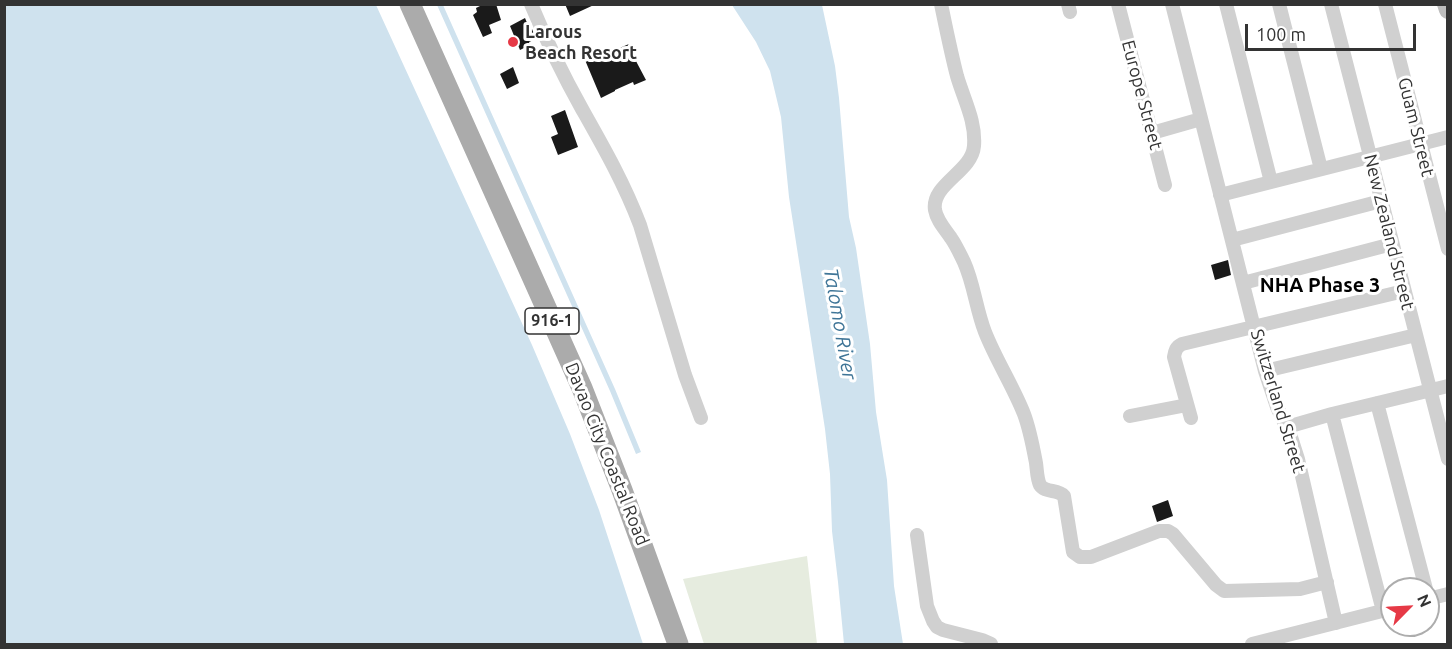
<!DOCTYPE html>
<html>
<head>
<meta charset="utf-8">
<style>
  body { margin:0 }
  #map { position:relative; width:1452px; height:649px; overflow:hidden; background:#fff; font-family:Ubuntu,sans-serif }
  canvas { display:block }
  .frame { position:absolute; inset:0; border:6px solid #333; pointer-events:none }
  .north { position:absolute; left:1380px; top:577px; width:60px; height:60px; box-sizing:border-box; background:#fff; border:2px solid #adadad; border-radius:50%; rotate:66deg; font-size:16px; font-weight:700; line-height:24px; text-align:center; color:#333 }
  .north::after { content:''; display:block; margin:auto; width:21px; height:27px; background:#e63946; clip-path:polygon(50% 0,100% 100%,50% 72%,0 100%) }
  .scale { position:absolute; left:1245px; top:24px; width:171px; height:27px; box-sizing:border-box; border:3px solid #333; border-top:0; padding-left:8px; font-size:18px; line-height:21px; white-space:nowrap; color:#333; -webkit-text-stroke:4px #fff; paint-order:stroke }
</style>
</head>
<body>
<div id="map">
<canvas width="1452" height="649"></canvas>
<div class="frame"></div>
<div class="north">N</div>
<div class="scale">100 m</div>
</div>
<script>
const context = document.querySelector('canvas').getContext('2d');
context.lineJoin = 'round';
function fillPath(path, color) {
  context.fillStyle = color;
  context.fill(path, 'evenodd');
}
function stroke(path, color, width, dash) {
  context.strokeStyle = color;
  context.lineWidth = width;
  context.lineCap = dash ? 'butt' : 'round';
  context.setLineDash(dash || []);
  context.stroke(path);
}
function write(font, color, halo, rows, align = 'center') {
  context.font = font + ' Ubuntu,sans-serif';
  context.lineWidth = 6;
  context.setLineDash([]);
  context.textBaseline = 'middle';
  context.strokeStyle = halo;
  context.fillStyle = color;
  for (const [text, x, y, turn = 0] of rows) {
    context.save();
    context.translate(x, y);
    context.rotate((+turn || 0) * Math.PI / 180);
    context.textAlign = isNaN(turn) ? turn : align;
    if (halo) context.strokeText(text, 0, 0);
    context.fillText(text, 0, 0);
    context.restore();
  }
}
const green = new Path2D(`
  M807,556L817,644H704L683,579Z`);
const water = new Path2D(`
  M4,5H376L532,345L570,434L599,510L643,644H5Z
  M437,5H443L615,389L641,452L636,454L610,391Z
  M732,5H822L835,66L839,98L849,217L856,248L870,344L876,412L887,480L894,586L903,644H844L838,582L832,531L830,474L825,429L789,197L781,117L770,71L756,42Z`);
const building = new Path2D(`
  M484,4H496L501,20L489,25L492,33L483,37L473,15L477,12L476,8Z
  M565,4H596L570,16Z
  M525,18L530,30L532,29L536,39L529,42L530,45L520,50L510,26Z
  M629,44L637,63L646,80L634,85L633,82L615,90V91L601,98L585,60L602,53L603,55Z
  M513,67L519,83L507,89L500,74Z
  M565,110L578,147L558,155L551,137L558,134L551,116Z
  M1228,260L1231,275L1215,280L1211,265Z
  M1168,500L1173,516L1157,522L1152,506Z`);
const street = new Path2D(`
  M531,4C546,40 563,75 582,109C604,148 624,183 640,225L685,375L701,418
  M941,4C946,28 951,53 957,76C964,100 976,121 974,146C972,172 931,184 935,210C937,221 945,229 951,238C956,245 960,254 964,262C974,284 976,309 985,332C996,360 1013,386 1024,414C1030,430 1033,447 1036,463C1037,470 1037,479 1040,485C1045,493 1058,489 1064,496L1073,552L1080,557H1091L1159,531H1168L1173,534L1216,585L1224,591L1300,589L1327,582
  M1068,4L1070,12
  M1118,4L1165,185
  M1172,4L1265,371L1277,407L1291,437L1298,459L1336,623
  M1226,4L1271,182
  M1279,4L1321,169
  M1331,4L1448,459
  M1385,4L1448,249
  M1152,133L1201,119
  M1220,195L1448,137
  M1232,240L1381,201
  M1243,283L1392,244
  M1265,371L1416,335
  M1377,403L1426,589
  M1332,414L1383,611
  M1130,416L1187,405
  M1191,418L1174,357C1175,351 1176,347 1182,344L1404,291
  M1287,427L1332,414L1448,386
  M917,535L927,606L933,621L937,627L943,630L982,640L991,644
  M1428,599L1448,594
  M1252,644L1390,609`);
const secondary = new Path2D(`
  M1446,4L1448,10`);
const primary = new Path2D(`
  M410,4L582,388L622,490L678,644`);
const markers = [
  [513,42,6,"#e63946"]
];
const shields = [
  [552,321,54]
];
const shieldNames = [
  ["916-1",552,321]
];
const poiNames = [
  ["Larous",525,32],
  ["Beach Resort",525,53]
];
const streetNames = [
  ["Europe Street",1142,95,75],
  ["Guam Street",1416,127,76],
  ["New Zealand Street",1389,232,76],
  ["Switzerland Street",1278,401,73],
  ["Davao City Coastal Road",607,454,68]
];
const neighbourhoodNames = [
  ["NHA Phase 3",1320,285]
];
const waterNames = [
  ["Talomo River",840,324,80]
];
fillPath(green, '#e6ecdf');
fillPath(water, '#cfe2ee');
fillPath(building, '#1a1a1a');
stroke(street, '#d0d0d0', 14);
stroke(secondary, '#bdbdbd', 18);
stroke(primary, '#ababab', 21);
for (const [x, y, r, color] of markers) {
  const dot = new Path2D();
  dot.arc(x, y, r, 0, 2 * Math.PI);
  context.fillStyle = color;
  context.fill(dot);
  stroke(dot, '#fff', 2);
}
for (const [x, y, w] of shields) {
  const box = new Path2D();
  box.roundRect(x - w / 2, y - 13, w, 26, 4.5);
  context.fillStyle = '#fff';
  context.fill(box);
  stroke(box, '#333', 1.5);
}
write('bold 16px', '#333', null, shieldNames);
write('bold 18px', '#333', '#fff', poiNames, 'left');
write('18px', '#333', '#fff', streetNames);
write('bold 20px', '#000', '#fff', neighbourhoodNames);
write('italic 20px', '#3f7597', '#fff', waterNames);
</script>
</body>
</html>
